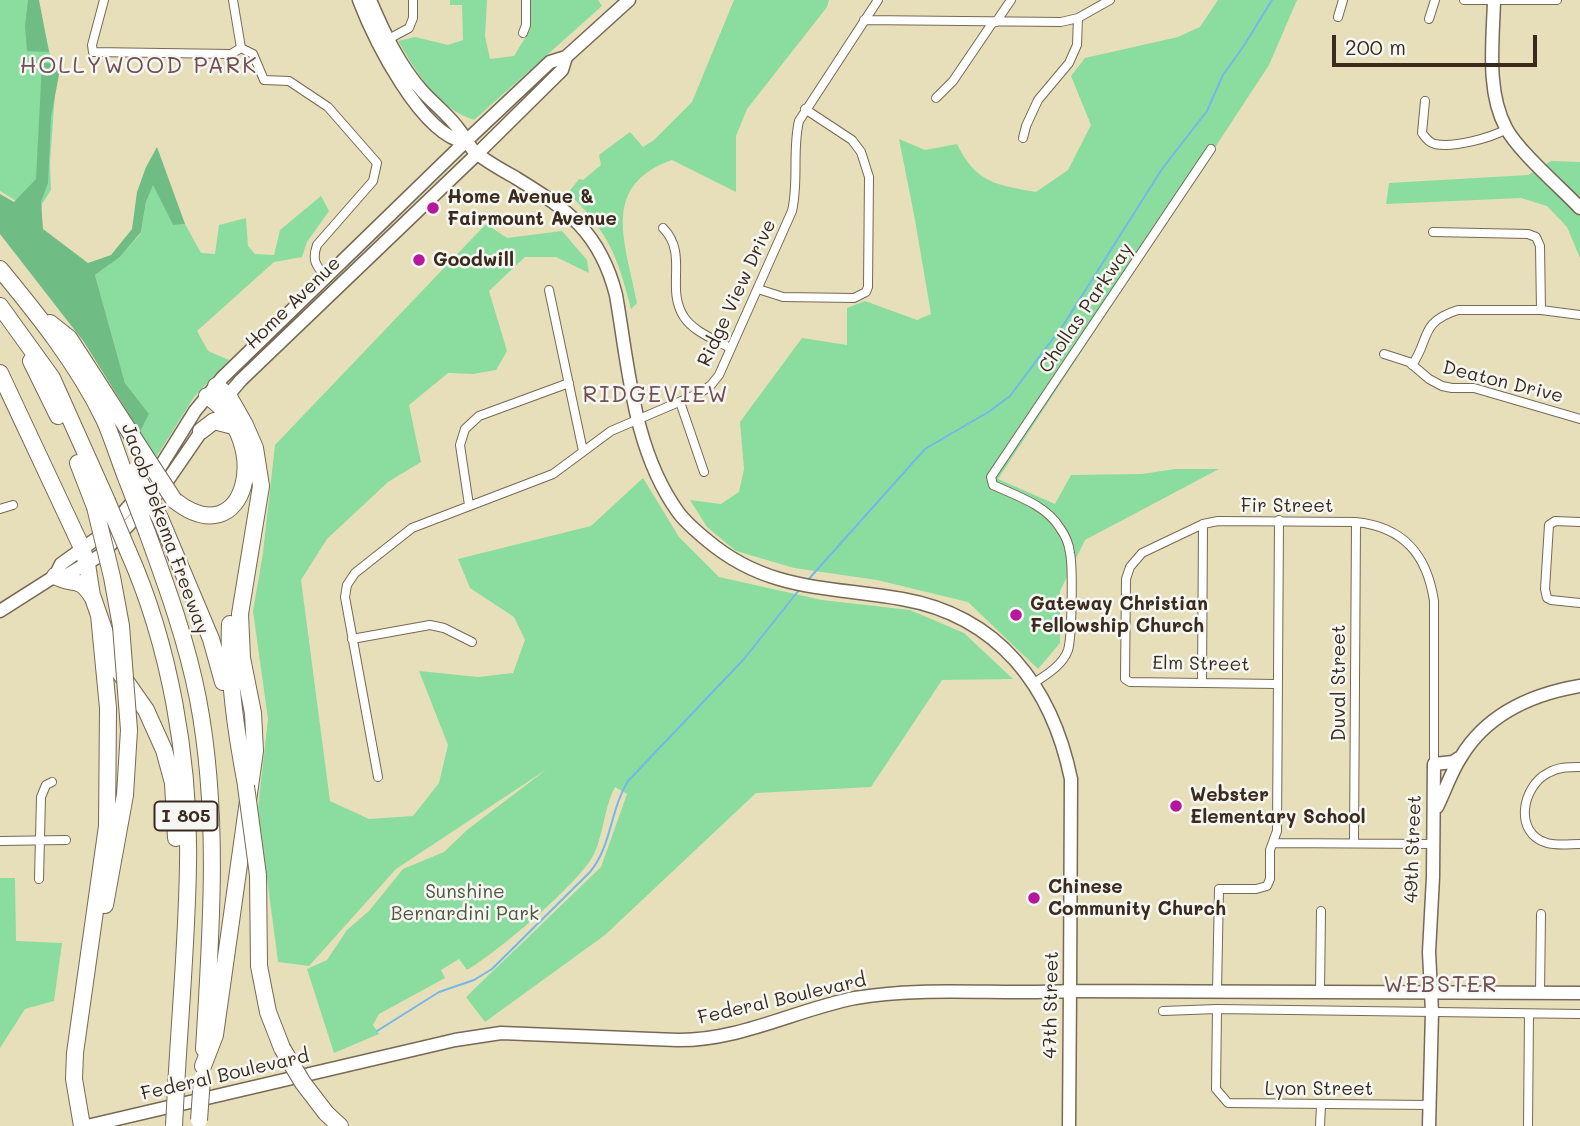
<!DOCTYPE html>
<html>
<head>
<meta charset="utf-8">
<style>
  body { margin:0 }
  #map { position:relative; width:1580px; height:1126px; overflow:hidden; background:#e7dfba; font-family:Mali,sans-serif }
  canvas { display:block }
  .scale { position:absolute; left:1332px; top:35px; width:205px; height:32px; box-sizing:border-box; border:4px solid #3b2a1e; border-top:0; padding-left:9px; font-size:21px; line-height:24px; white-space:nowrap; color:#3b2a1e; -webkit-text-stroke:5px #f6f6f2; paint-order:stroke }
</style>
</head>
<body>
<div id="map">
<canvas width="1580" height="1126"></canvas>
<div class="scale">200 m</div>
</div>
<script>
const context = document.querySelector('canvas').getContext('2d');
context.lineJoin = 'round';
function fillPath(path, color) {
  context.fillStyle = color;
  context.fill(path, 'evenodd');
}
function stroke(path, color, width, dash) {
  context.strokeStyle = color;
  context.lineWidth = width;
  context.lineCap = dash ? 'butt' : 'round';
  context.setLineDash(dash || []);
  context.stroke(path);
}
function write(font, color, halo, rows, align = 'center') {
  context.font = font + ' Mali,sans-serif';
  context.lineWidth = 5;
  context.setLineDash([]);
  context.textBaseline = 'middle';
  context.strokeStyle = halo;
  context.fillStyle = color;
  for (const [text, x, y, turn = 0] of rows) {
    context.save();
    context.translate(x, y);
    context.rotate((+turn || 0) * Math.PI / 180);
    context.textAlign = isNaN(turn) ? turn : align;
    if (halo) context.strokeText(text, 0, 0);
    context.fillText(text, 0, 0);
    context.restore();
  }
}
const green = new Path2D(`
  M0,0H39L38,4L56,80L50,163L51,190L42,204L41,216L0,191Z
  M450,0H487L485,36L490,59L514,56L530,30L531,0H598L602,6L474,120C436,107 418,74 398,41L415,37L448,45L463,40L462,5H450Z
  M734,0H829L827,7L747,109L736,136V192L672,160C599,186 626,243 637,303L631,309C618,257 608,231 568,193L579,179L583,180L601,165L599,155L630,132L643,147L654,140L692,102Z
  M1218,0H1297L1269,65L998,479L1055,504L1071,475L1142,474L1175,469H1219L1085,540L1060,591V643L1038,669L968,602L877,580L794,568L736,551L707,527L690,500L721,504L739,492L744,469L740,422L802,338L847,345V308L865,301L917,320L931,314L915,220L899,139L925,150L957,144C976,183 996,185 1036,192L1068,170L1091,125L1071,76L1085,58L1178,37L1200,27Z
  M1551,161L1580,162V258L1567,227L1547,206L1521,198L1386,204L1389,183L1528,175Z
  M153,184L173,225L185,224L201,253L215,254L219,225L246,218L248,246L255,254L274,255L280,230L321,196L329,211L307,242L302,257L274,262L197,331L208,351L229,360L194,397L155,459L140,432L149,414L125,383L95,275L120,257L141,233L146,202Z
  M486,224L507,238L562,231L587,260L589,273L556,257H525L489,291L507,351L496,370L473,374L448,373L409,405L421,462L388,482L327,539L301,580L330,801L369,819L413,816L439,783L448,745L419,671L478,677L513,673L525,640L514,617L470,588L458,559L591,526L643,478L679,537L719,577L822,600L910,610L964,633L1013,679L942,680L871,787L756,793L605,935L485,1022L466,997L601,867L627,794L615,787C604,807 604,833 594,854C580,883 496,953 467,970L459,959L441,970L445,978L379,1014L373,1025L379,1034L334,1053L307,969L327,960L347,930L369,911L403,869L444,852L467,830L547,769L396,869L309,966L278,962L258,808L268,719L253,611L263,553L275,445Z
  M0,878H15L16,941L62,943L54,1001L25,1009L0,1048Z`);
const forest = new Path2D(`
  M28,0H39L49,52L27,51L25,26Z
  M42,63L61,64L51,117L48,183L41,202L43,229L88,263L111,255L132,229L137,192L146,167L157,147L185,224L173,225L153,185L146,202L141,232L120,257L95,275L125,383L149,414L140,432L84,342L0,234V194L14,202L36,179Z`);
const stream = new Path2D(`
  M807,581L925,449L990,411L1010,396L1064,324L1162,169L1207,111L1223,75L1245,44L1272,0
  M377,1031L439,992L474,980L492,969L590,872C612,845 610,810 628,781L744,659L799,590`);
const street = new Path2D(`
  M104,0L92,45L93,52L231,54L241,48L233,0
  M1464,0H1557
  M1338,17L1343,0
  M1429,19L1435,0
  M864,20L1061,22L1078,18L1110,0
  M996,22L1011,0
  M523,33L526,25V0
  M385,41L409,28L413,18V0
  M241,48L253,54L264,80L289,81L328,107L377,163L373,181L317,245C312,259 315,266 326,276
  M936,98L953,81L993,22
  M1425,101L1422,133C1426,138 1429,143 1435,144C1454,148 1490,138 1507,129
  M1023,138L1026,126L1038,100L1069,63L1077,45L1078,18
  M663,228C689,254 665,288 684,317C694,332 714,339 730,348
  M1433,232L1528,234L1536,237L1540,246L1541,310
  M758,289L783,297L854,298L866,292L868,287L869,177L861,152L852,140L805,109
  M549,290L583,451
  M1384,354L1409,362L1429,379L1442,386L1452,388H1474L1580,419
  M1412,365C1430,340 1419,322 1458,310H1541L1580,315
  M680,402L704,472
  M469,505L460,445L465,429L479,416L569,383
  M0,509L13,505
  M1580,522L1555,521L1549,525L1545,589L1547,598L1551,600L1580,603
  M352,639L430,625L444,628L472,642
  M1034,683C1046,675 1063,665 1068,650C1072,637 1073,567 1070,553C1069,544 1065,535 1060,528C1046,505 1017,496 993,485L991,477L1211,149
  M1202,683L1203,524
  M1277,684L1130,682L1125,679L1126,579L1130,567L1142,553L1203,524L1218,521L1356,522C1404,527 1427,555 1434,601V764
  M1580,767C1568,767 1558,767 1548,773C1522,786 1513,833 1547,843C1557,846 1570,844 1580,844
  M378,777L345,597L347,585L355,573L412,528L553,474L611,431L700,393L711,385L719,375L792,211C799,181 792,150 799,121L878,0
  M0,841L66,840
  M1274,843L1433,844
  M1354,843L1356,522
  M39,879L41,797L46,785L52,782
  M1217,991L1219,889H1256L1267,886L1270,879V850L1277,831L1279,520
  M1320,991L1321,911
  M1540,993L1541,914
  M1217,1009L1216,1089L1228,1103L1429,1105
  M1163,1011L1217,1009L1580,1014
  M1320,1126L1321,1105
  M1528,1126L1529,1014`);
const secondary = new Path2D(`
  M1494,0C1493,41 1486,91 1506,128C1518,151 1561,188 1580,208
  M465,142L550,62L566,57L629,0
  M477,154L562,70L566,57
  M1437,807C1445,791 1451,772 1461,757C1487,714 1533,694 1580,686
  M87,1126L455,1040L501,1033L677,1040C739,1041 795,1010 855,998C924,986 999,995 1070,991L1069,1126
  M1429,1126L1432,1012L1429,952L1433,877L1434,764L1453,762L1459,758`);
const primary = new Path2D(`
  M359,0C374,39 421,135 465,142
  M370,0C384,33 399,65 423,92C435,105 450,116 460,131C466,138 468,145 475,152C487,162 502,170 516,178C568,210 600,232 616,295C629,369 633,449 678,512C686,523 697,532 708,541C769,592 829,586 902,599C999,616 1052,687 1071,779L1070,991L1580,993
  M224,400L241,380L477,154
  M55,576L61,564L107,531L152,480L195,411L222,378L465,142
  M0,611L55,576L67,575L101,555L161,490L205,426`);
const highway = new Path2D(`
  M0,269C38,315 78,365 104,419C113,439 119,460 127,480
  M0,306L52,378L107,501
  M50,323L69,338L144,454
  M31,361L58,416
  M0,373L82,548L87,564L92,596
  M201,431L214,421L233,426
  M78,463L95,507
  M174,500C246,557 275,441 207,396
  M160,518L211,639L223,682
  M147,532C167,587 187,642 198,699C220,814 211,934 204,1049
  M128,551C170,645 190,761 188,864C187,939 180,1014 176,1088
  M55,576C74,587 78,574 93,598L118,670L146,710L164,750L173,783L176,838
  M230,624C228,679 236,732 246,785
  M258,875L259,966L268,1012L282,1048
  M105,905L125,795L129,730
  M203,1066L215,1035L255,751L253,713L242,658L240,614L261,486L255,448L245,425L228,395L216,386
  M326,1113L340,1126
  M82,1126L74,1079L75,1053L107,826L108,708L99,615`);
const highwayBridge = new Path2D(`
  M144,454L174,500
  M134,471L160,518
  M127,480L147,532
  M107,501L128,551
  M95,507L112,577L121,626L129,730
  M246,786L258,875
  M282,1048L303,1083L326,1113
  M199,1120L202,1078
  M174,1126L176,1088`);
const markers = [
  [433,208,7,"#b5179e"],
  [419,260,7,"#b5179e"],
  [1016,615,7,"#b5179e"],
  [1176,806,7,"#b5179e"],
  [1034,898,7,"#b5179e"]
];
const shields = [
  [186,816,63]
];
const shieldNames = [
  ["I 805",186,816]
];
const poiNames = [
  ["Home Avenue &",447,197],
  ["Fairmount Avenue",447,219],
  ["Goodwill",433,260],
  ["Gateway Christian",1030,604],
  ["Fellowship Church",1030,626],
  ["Webster",1190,795],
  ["Elementary School",1190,817],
  ["Chinese",1048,887],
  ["Community Church",1048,909]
];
const streetNames = [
  ["Ridge View Drive",737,293,-65],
  ["Home Avenue",293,303,-44],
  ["Chollas Parkway",1086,308,-56],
  ["Deaton Drive",1503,382,14],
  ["Fir Street",1287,506],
  ["Jacob Dekema Freeway",165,529,70],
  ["Elm Street",1201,664,1],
  ["Duval Street",1339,683,-90],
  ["49th Street",1413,849,-88],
  ["Federal Boulevard",782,999,-13],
  ["47th Street",1051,1005,-89],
  ["Federal Boulevard",225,1075,-13],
  ["Lyon Street",1319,1089]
];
const parkNames = [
  ["Sunshine",465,892],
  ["Bernardini Park",465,914]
];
const quarterNames = [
  ["HOLLYWOOD PARK",139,66],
  ["RIDGEVIEW",656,395],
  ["WEBSTER",1441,985]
];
fillPath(green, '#8add9e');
fillPath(forest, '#6fbc85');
stroke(stream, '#74b7ea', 2);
stroke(street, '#776955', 10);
stroke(secondary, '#776955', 15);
stroke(primary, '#776955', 15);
stroke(highway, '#776955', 18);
stroke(street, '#fff', 8);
stroke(secondary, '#fff', 12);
stroke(primary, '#fff', 12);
stroke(highway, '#fff', 16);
stroke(highwayBridge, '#776955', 18, []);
stroke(highwayBridge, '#fff', 16);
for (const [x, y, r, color] of markers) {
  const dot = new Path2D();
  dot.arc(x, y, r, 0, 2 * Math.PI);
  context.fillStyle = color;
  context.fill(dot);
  stroke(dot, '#f6f6f2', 2.5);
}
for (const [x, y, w] of shields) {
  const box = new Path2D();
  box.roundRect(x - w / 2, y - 14.5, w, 29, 5);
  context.fillStyle = '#f6f6f2';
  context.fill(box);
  stroke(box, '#3b2a1e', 2);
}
write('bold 18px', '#3b2a1e', null, shieldNames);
write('bold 19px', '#3b2a1e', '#f6f6f2', poiNames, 'left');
write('19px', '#3b2a1e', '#f6f6f2', streetNames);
write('19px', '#4f573e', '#f6f6f2', parkNames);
context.letterSpacing = '2px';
write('23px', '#724f53', '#f6f6f2', quarterNames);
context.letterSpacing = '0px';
</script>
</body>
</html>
